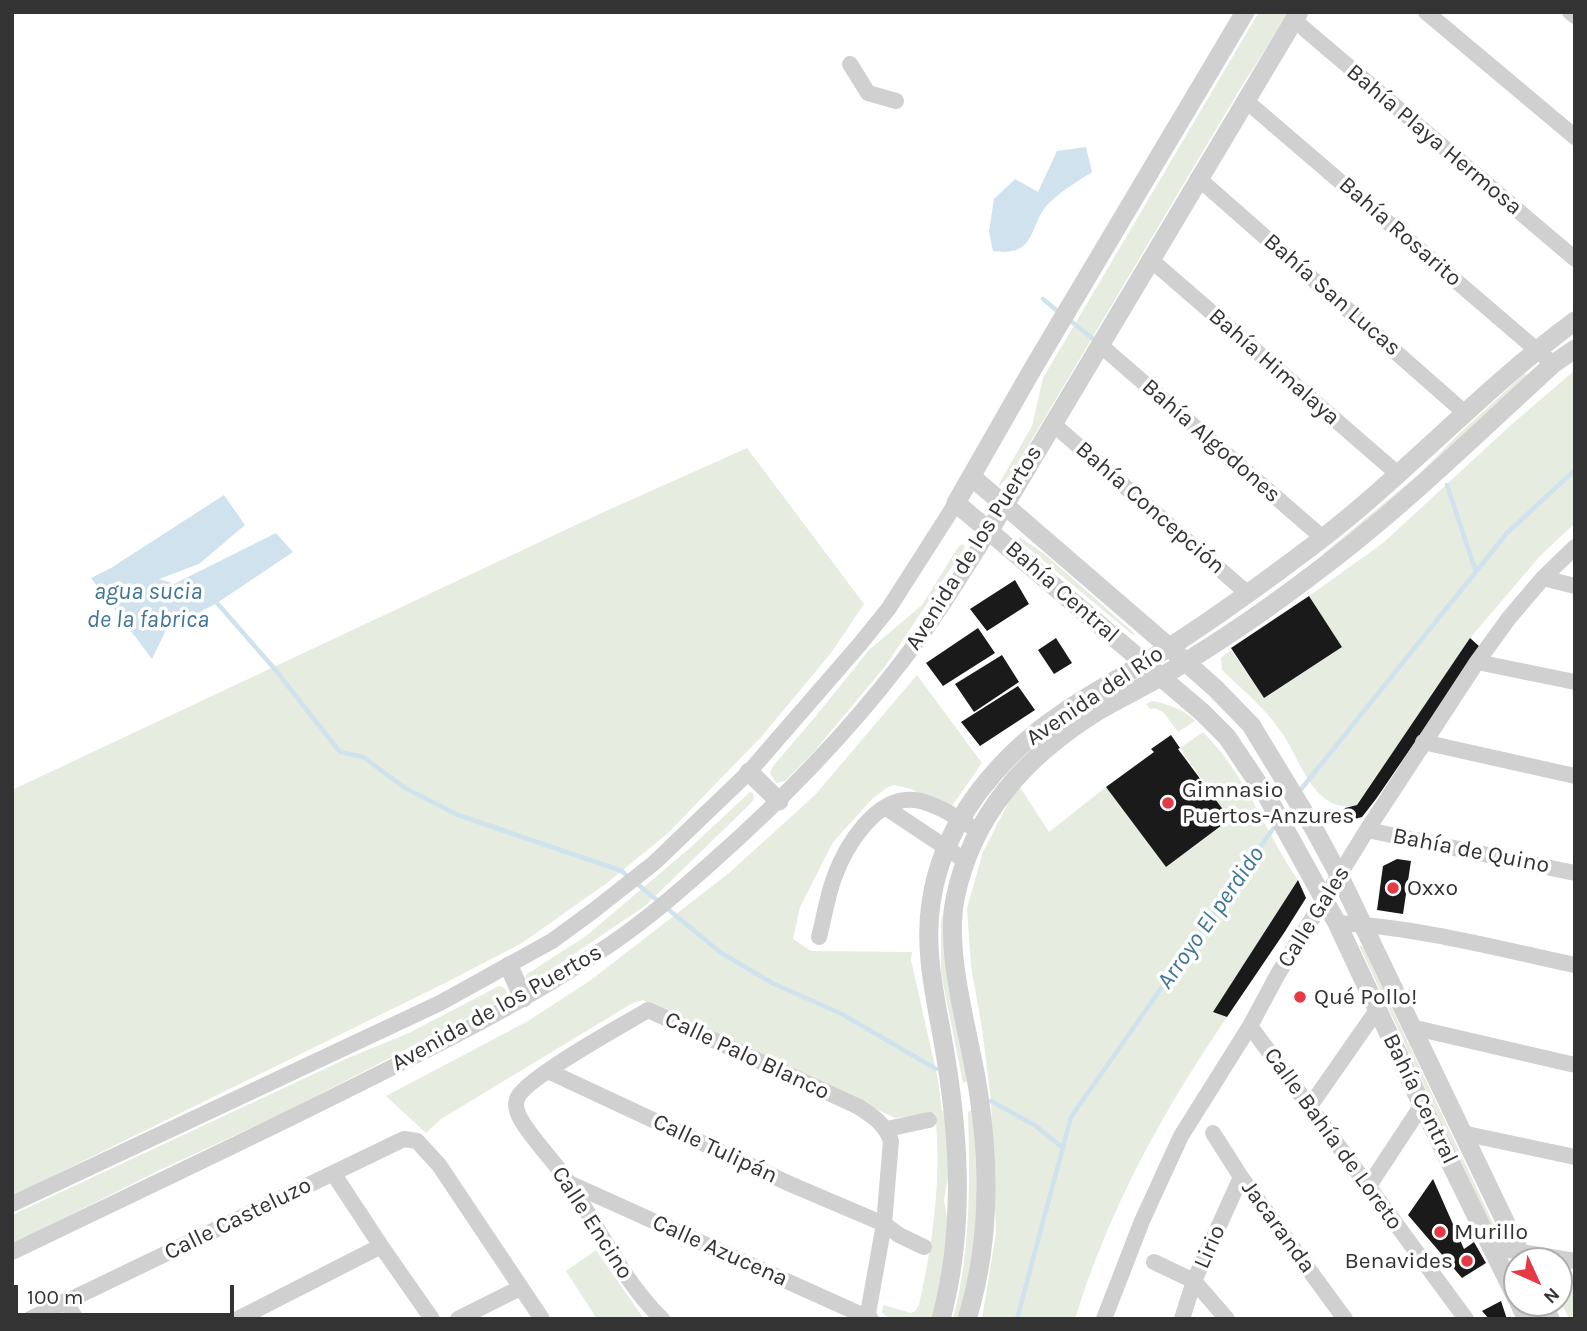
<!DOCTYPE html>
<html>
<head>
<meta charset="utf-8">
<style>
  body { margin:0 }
  #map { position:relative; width:1587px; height:1331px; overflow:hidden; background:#fff; font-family:Karla,sans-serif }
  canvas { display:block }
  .frame { position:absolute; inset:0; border:14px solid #333; pointer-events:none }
  .north { position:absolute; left:1503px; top:1247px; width:70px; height:70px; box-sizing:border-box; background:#fff; border:2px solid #adadad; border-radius:50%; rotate:135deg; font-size:19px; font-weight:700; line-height:28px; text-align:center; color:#333 }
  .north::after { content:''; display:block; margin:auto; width:24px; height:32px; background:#e63946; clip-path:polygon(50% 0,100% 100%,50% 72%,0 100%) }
  .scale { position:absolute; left:14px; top:1285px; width:220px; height:32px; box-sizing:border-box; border:4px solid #333; border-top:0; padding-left:9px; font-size:21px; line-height:24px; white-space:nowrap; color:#333; -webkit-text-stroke:5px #fff; paint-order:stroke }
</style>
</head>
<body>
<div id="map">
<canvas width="1587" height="1331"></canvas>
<div class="frame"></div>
<div class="north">N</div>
<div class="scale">100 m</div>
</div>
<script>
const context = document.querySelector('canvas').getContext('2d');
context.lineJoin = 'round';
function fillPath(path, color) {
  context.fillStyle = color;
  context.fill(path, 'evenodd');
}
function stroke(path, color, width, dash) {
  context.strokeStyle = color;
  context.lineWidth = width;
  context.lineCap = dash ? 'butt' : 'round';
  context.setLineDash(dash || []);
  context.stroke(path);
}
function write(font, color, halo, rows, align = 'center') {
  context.font = font + ' Karla,sans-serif';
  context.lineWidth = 7;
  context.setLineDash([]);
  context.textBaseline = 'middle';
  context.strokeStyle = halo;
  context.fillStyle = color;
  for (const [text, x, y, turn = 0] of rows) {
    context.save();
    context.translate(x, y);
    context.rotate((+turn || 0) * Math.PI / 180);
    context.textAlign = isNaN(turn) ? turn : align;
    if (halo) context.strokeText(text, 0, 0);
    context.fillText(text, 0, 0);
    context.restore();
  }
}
const green = new Path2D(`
  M1259,12H1289L1240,89L1012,473L1000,486L999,484L1032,426L1043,378Z
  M1575,370V523L1540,556L1470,638L1357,805C1314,815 1301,760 1282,733C1266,709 1243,690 1222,670L1221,658L1231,650L1264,698L1342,647L1309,596L1383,543L1511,425Z
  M1524,374H1528L1481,422L1325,556L1323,554L1419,474L1459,434Z
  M747,448L864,604L831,653L762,736L667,834L607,883L522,943L447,982L12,1196V790L595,516Z
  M1020,537L1047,556L1135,634L1133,635L1021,542L1019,539Z
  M963,544L965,547L886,665L813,753L785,781L776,783L770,773L773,766L816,716L869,650L922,605L959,546Z
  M917,675L982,763L952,806H943L911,789L894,785L888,787L872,799L833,842L800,907L793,939L811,951L912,952L911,960L938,1080L942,1111L949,1110L953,1147L944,1200L950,1235L934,1319H891L882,1313L883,1305L911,1313L915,1311L919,1305C933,1242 942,1178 935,1113L895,1118L643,1000L631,1004L441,1119L426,1133L386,1096L528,1021L591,980L729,873L815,795Z
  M1152,701C1165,703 1187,711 1195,721L1178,732L1164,713L1155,708L1150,709L1146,704Z
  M1203,732C1245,773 1265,832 1298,880L1214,1012L1227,1017C1161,1114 1110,1207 1075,1319H982L996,1233L991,1101L982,1028L971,966L967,908L983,852L1018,784L1049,832L1106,787L1166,867L1229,819L1180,748Z
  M750,792L753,793L754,799L749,805L645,906L534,981H527L525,978L527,974L586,936L691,847Z
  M953,869L968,1081L963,1083L941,973V921Z
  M1359,945L1363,947L1495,1227V1233L1491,1230Z
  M499,986L505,988L507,993L501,1000L487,1008L285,1112L158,1171L12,1244V1215L348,1058L409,1033Z
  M971,1110L974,1111L978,1228L960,1319H953C971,1250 970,1182 968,1112Z
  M596,1250L644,1319H597L566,1271Z
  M1564,1272L1575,1274V1319H1569L1559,1298V1275Z`);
const water = new Path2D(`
  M1086,147L1092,172C1078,181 1063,190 1050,202C1028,222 1039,258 993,251L989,231L994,199L1015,179L1038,192L1057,151Z
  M224,495L245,525L199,564L159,579L174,584L276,533L293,552L217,603L166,630L152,659L91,578L111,568Z`);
const stream = new Path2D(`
  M1043,299L1061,314
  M1068,319L1097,342
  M1447,485L1476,572
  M217,603L273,667L340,752L363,757L405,788L458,815L622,871L628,877
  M1298,793L1507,533L1575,470
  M635,882L720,952L772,983L842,1014L936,1069
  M991,1101L1036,1126L1063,1148
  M1017,1319L1071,1117L1277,823`);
const building = new Path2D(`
  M1015,580L1029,604L987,631L970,609Z
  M1309,596L1342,647L1264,698L1231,648Z
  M978,628L995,653L943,686L926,663Z
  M1056,638L1072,663L1054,674L1038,650Z
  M1470,638L1480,647L1376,799L1362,817L1340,823L1345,808L1357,805Z
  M1002,655L1019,682L974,712L955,684Z
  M1018,686L1035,710L980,746L961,722Z
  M1171,735L1180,748L1178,749L1230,819L1166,867L1106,787L1154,752L1151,749Z
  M1397,859L1411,861L1403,914L1377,910L1383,866Z
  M1298,880L1306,898L1284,933L1227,1017L1213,1012Z
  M1433,1179L1464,1249L1474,1242L1486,1263L1462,1278L1408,1215Z
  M1501,1301L1507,1319H1489L1482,1311Z`);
const minor = new Path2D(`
  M1426,12L1575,137
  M1570,12L1575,16
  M1294,20L1575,259
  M850,64L868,93L896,101
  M1245,100L1553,364
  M1198,178L1465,413
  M1150,259L1399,475
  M1099,344L1323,538
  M1052,423L1247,593
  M1543,578L1575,586
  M1477,662L1575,682
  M1423,742L1575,776
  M885,807L966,861
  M1367,830L1575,873
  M1337,923C1418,927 1496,948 1575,965
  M819,937C824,918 827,897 834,878C845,847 876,795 915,800C937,803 960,820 978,831
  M1250,1026L1466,1319
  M1411,1027L1575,1065
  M548,1071L790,1184L884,1224L899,1235L924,1247
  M1310,1106L1377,1010
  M887,1129L929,1120
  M1213,1133L1241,1177L1345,1319
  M1462,1133L1575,1157
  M333,1173L381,1246L432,1319
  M569,1183L871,1319
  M1368,1187L1422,1105
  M12,1204L440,1003L552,941L593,911L654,863L749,772L860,644L889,608L956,503
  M1491,1247L1575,1261
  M12,1252C132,1194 252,1138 371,1078C447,1040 523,1002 594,955C636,929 675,895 711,863C780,802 844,737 900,664C933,622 961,576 990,530
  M1154,1262L1194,1281L1227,1319
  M65,1301L76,1319
  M30,1319L404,1139L417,1141L439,1165L542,1319
  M238,1319L381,1246
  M458,1319L520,1288
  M662,1319C622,1280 600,1229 569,1183C559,1168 547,1155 536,1141C528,1130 512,1113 517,1099C523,1079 625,1024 648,1010L859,1107C874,1117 885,1124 891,1141L884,1224L867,1319
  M1104,1319L1142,1221L1181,1136L1250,1026L1278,974L1367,830L1477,662L1509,618L1543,578L1575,547
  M1182,1319L1194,1281L1241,1177`);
const tertiary = new Path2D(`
  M1245,12L1032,370L956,503L1202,712L1227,737L1268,798L1337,923L1422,1105L1517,1299
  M972,477L1169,647L1216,689L1251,725L1313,827L1340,877L1524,1261
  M990,530L1299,12
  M749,772L779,801
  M509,966L523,998
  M1519,1303L1527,1319
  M1543,1303L1550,1319
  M941,1319C964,1234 960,1145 946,1059C938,1007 923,956 931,903C939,846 970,796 1010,756C1048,717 1098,691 1144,663C1202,628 1258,587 1311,547C1404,477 1481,390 1575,321
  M967,1319C989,1248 990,1170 979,1096C971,1038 944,957 955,899C972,814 1026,756 1098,711C1123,696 1150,684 1174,669C1226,638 1276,603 1324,566C1404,505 1478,433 1553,364L1575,349`);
const markers = [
  [1168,803,7,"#e63946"],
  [1393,888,7,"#e63946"],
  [1300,997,7,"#e63946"],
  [1440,1232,7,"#e63946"],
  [1467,1261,7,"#e63946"]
];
const streetNames = [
  ["Bahía Playa Hermosa",1434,140,40],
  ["Bahía Rosarito",1400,232,41],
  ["Bahía San Lucas",1332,295,41],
  ["Bahía Himalaya",1274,367,41],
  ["Bahía Algodones",1211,441,41],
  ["Bahía Concepción",1150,508,41],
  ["Avenida de los Puertos",974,548,-58],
  ["Bahía Central",1062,592,41],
  ["Avenida del Río",1095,696,-34],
  ["Bahía de Quino",1471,851,11],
  ["Calle Gales",1314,917,-58],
  ["Avenida de los Puertos",497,1008,-29],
  ["Calle Palo Blanco",747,1056,25],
  ["Bahía Central",1420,1099,64],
  ["Calle Bahía de Loreto",1333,1139,54],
  ["Calle Tulipán",715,1149,25],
  ["Calle Casteluzo",238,1219,-26],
  ["Calle Encino",592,1223,57],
  ["Jacaranda",1278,1227,54],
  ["Lirio",1210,1247,-66],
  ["Calle Azucena",720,1251,24]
];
const poiNames = [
  ["Gimnasio",1182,790],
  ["Puertos-Anzures",1182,816],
  ["Oxxo",1407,888],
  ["Qué Pollo!",1314,997],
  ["Murillo",1454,1232],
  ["Benavides",1453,1261,"right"]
];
const waterNames = [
  ["agua sucia",148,592],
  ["de la fabrica",148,620],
  ["Arroyo El perdido",1211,918,-55]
];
fillPath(green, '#e6ecdf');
fillPath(water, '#cfe2ee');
stroke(stream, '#cfe2ee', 4.5);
fillPath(building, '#1a1a1a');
stroke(minor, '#d0d0d0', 16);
stroke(tertiary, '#d0d0d0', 19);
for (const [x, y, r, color] of markers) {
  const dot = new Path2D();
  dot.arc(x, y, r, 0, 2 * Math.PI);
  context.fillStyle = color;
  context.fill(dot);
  stroke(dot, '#fff', 2.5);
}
write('23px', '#333', '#fff', streetNames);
write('23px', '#333', '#fff', poiNames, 'left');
write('italic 24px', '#3f7597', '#fff', waterNames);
</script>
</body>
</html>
